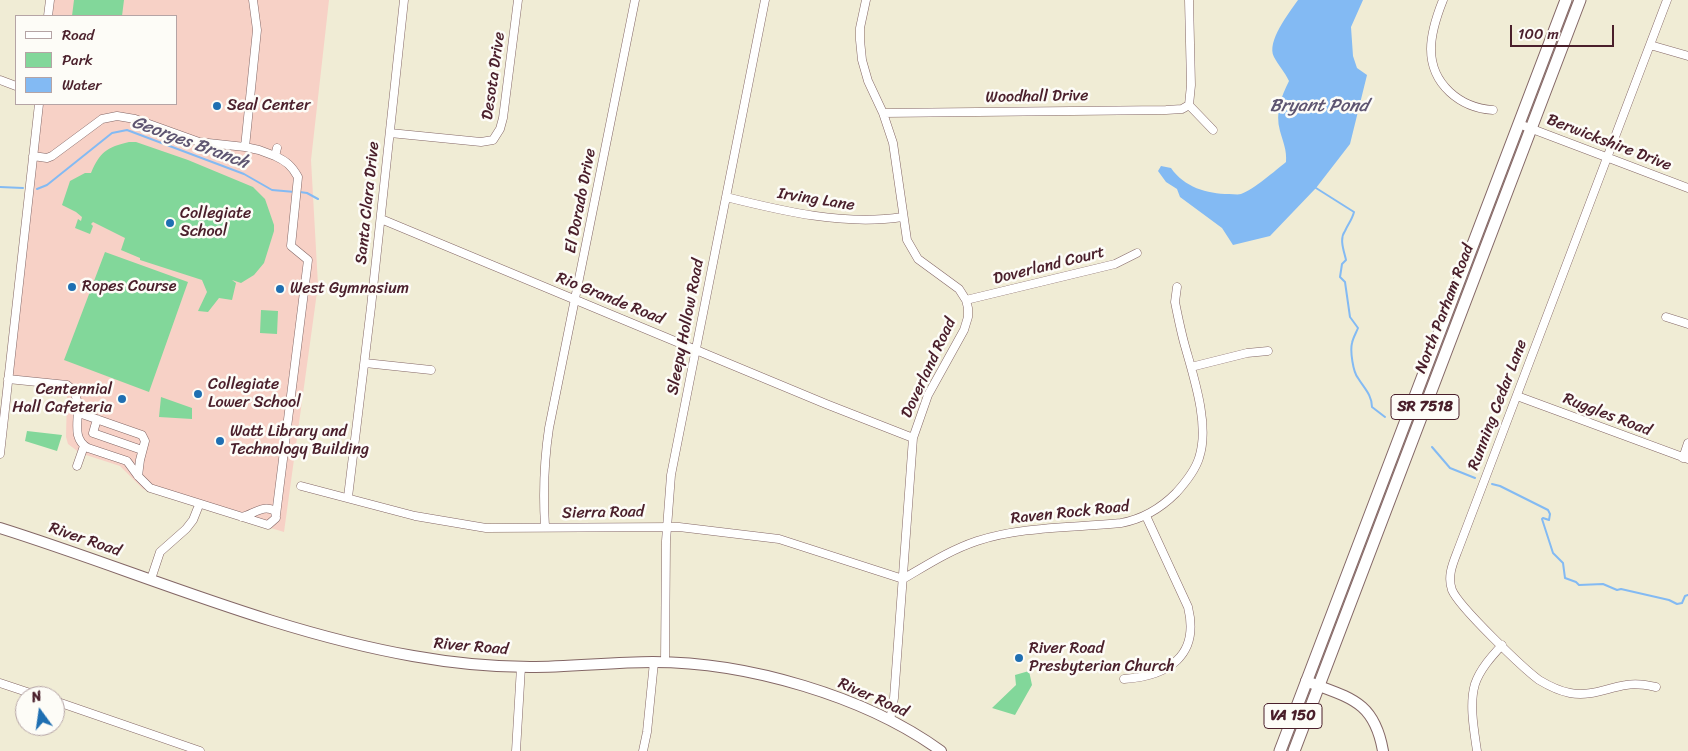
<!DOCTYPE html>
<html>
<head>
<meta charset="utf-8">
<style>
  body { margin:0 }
  #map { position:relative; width:1688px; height:751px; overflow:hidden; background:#f0ecd5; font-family:Sriracha,sans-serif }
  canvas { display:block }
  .legend { position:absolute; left:15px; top:15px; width:162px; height:90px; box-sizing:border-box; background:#fdfcf7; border:1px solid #b5a4a5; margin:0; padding:6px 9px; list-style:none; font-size:15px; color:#4a1f2b }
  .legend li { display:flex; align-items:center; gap:10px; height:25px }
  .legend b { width:25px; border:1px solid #b5a4a5 }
  .north { position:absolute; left:15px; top:686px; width:50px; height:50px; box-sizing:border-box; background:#fdfcf7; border:1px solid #b5a4a5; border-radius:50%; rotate:346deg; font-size:14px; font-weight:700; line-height:20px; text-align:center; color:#4a1f2b }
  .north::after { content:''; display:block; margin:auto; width:18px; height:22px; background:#1f6fb2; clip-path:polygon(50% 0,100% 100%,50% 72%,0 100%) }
  .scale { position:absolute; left:1510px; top:25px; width:104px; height:22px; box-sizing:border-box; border:2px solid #4a1f2b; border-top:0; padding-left:6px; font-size:15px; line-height:18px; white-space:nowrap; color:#4a1f2b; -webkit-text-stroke:4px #fdfcf7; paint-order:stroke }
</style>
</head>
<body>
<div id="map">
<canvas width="1688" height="751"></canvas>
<ul class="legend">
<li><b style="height:6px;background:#fff"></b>Road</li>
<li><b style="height:14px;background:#82d79a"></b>Park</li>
<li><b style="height:14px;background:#83baf3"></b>Water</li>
</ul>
<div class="north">N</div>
<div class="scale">100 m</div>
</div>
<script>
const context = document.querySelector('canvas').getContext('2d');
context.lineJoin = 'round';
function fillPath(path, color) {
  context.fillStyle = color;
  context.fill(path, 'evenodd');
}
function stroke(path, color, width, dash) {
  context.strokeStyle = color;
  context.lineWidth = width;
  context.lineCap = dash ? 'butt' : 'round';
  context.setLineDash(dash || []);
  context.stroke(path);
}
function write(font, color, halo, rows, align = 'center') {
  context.font = font + ' Sriracha,sans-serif';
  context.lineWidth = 5;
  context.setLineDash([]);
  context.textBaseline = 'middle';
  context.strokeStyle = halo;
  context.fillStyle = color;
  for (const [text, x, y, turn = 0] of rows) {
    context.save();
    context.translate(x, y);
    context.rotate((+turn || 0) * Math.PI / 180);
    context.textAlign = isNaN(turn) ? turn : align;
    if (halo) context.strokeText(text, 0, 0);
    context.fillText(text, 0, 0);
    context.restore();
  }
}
const built = new Path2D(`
  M51,0H329L311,160L318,285L284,532L143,489L120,466L80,453L68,444L66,437L67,395L63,387L8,382L39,104H176V16H49Z`);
const green = new Path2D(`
  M74,0H124L122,16H72Z
  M129,142H136L188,160L253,187L265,199L274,225V231L264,263L254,275L241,283L232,280L236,283L232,300L219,298L208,312L198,311L207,292L202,280L140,260V258L121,250L125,238L93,222L91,224L93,226L90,234L75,228L78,219L81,221L82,217L76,212L62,205L70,181L85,173H91C100,152 107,147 129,142Z
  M105,252L188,282L149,392L64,360Z
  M261,310L278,311L277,334L260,333Z
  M161,397L192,408V419L159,417Z
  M27,431L62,435L57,451L25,441Z
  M1029,671L1032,685L1015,715L992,708L1016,685L1015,675Z`);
const water = new Path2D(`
  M1298,0H1363L1351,27L1353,56L1357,68L1367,75L1350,144L1316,188L1270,236L1233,245L1222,228L1180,197L1177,189L1166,182L1158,171L1161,166L1171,168C1184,187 1207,194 1229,194C1233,194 1238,195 1241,194C1253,190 1276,170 1286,162C1287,150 1283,142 1280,131C1275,113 1281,97 1289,81C1284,71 1279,66 1274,57C1266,42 1289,13 1298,0Z`);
const stream = new Path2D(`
  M0,187L23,188
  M1316,188L1354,212C1352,220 1348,224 1345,231C1339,239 1344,251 1346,260L1342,264L1340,277L1345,282L1350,317L1358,328C1356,333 1353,338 1352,343C1350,351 1353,372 1358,378C1364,388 1372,395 1372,407L1385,417
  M37,189L47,185L112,133L127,130L244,174L272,190L295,192
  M300,192L307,193L318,199
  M1432,447L1450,468L1475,478
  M1492,484L1500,486L1548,510L1550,514L1549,520L1543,518L1542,519L1553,553L1563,563L1565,578L1576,582L1579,585L1603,584L1617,590L1621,589L1669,600L1677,604L1682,603L1685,596L1688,595`);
const minor = new Path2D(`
  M866,0L860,28V40L862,60L868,81L883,113L893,143L907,240L918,259L959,289L966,300L968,308V317L964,330L928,395L913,438L894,698L890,720
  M1189,0L1191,85L1189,105
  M1443,0C1437,15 1431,32 1431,49C1431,84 1460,108 1493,110
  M48,16L50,0
  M1650,45L1688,56
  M0,80L16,86
  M1189,105L1213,130
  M883,113L1166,110L1182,109L1189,105
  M1519,124L1688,188
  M390,133L481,142L493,140L500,129L503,118L518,0
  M245,147L259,150L275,156L277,148
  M33,156L47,158L52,156L102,119L117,116L135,119L199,142L245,147L257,30L253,0
  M275,156C286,161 292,166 298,177L291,246L308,260L276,515
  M726,197C782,211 845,226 902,217
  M381,219L826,404L913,438
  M966,300L1115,264L1137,253
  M1666,317L1688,324
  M365,363L431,370
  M1191,367L1247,353L1268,351
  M8,379L67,385C91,402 64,435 88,448L127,461L138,476L150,488L268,525L276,518L275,511C263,504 254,514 242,517
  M1517,396L1688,459
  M79,413L142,435L145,441L140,460L138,476
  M97,419L93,433L142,450
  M0,454L39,104
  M1683,458L1688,443
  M77,466L84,446
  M301,486L415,516L486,528L679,527L779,539L903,579C927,565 950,550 977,541C1023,526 1073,528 1121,523C1143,519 1160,509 1176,493C1185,483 1195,471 1199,458C1210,426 1194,378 1185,346C1181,332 1178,317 1175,302L1177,287
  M348,497L371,307L404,0
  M545,527C543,494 544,461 549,428L635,0
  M151,579L160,552L186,529L193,520L199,505
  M665,663L666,541L671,475L765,0
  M1124,679C1168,676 1200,656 1188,607L1146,516
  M0,683L39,696
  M1656,687C1646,685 1637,683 1626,685C1607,688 1590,697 1570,693C1559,691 1549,686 1539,680C1523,668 1459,607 1452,590C1447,576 1453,563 1458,550L1667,0
  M55,701L200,751
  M516,751L521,667
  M643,751L647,732L654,662
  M1477,751C1474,730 1469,704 1475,684C1480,669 1492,656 1502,645`);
const major = new Path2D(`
  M0,528C137,571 271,631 413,656C452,663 491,667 530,667C571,667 612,662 653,662C747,662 865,696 941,751
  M1306,681C1349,698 1374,700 1383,751`);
const highway = new Path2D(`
  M1280,751L1566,0
  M1294,751L1580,0`);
const markers = [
  [217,106,5,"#1f6fb2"],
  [170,223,5,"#1f6fb2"],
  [72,287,5,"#1f6fb2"],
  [280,289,5,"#1f6fb2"],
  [198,394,5,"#1f6fb2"],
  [122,399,5,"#1f6fb2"],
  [220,441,5,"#1f6fb2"],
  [1019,658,5,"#1f6fb2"]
];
const shields = [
  [1425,407,68],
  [1293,716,58]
];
const shieldNames = [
  ["SR 7518",1425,407],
  ["VA 150",1293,716]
];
const streetNames = [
  ["Desota Drive",494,76,-82],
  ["Woodhall Drive",1037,97,-1],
  ["Berwickshire Drive",1609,143,21],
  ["Irving Lane",816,200,9],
  ["El Dorado Drive",581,201,-79],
  ["Santa Clara Drive",368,203,-84],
  ["Doverland Court",1049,266,-14],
  ["Rio Grande Road",610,299,22],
  ["North Parham Road",1445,309,-69],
  ["Sleepy Hollow Road",686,327,-79],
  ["Doverland Road",929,368,-65],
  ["Running Cedar Lane",1498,405,-69],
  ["Ruggles Road",1607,415,21],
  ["Sierra Road",603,513,-1],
  ["Raven Rock Road",1070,513,-6],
  ["River Road",85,540,19],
  ["River Road",471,647,5],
  ["River Road",873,698,24]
];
const poiNames = [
  ["Seal Center",227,106],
  ["Collegiate",180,214],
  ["School",180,232],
  ["Ropes Course",82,287],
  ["West Gymnasium",290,289],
  ["Collegiate",208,385],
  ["Lower School",208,403],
  ["Centennial",112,390,"right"],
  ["Hall Cafeteria",112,408,"right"],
  ["Watt Library and",230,432],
  ["Technology Building",230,450],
  ["River Road",1029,649],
  ["Presbyterian Church",1029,667]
];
const waterNames = [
  ["Bryant Pond",1319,106],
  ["Georges Branch",190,143,20]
];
fillPath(built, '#f7d1c6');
fillPath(green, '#82d79a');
fillPath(water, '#83baf3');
stroke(stream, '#83baf3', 2);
stroke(minor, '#846766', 9);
stroke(major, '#846766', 12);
stroke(highway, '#846766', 13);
stroke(minor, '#fff', 8);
stroke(major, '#fff', 10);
stroke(highway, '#fff', 11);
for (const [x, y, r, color] of markers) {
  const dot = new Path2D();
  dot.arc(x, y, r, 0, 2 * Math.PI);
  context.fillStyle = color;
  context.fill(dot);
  stroke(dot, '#fdfcf7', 2);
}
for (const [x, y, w] of shields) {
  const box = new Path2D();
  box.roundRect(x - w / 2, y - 12.5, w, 25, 4);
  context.fillStyle = '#fdfcf7';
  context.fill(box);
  stroke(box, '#4a1f2b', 1);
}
write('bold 15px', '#4a1f2b', null, shieldNames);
write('16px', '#4a1f2b', '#fdfcf7', streetNames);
write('16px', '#4a1f2b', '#fdfcf7', poiNames, 'left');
write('italic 18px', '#5e5571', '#fdfcf7', waterNames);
</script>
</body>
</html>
